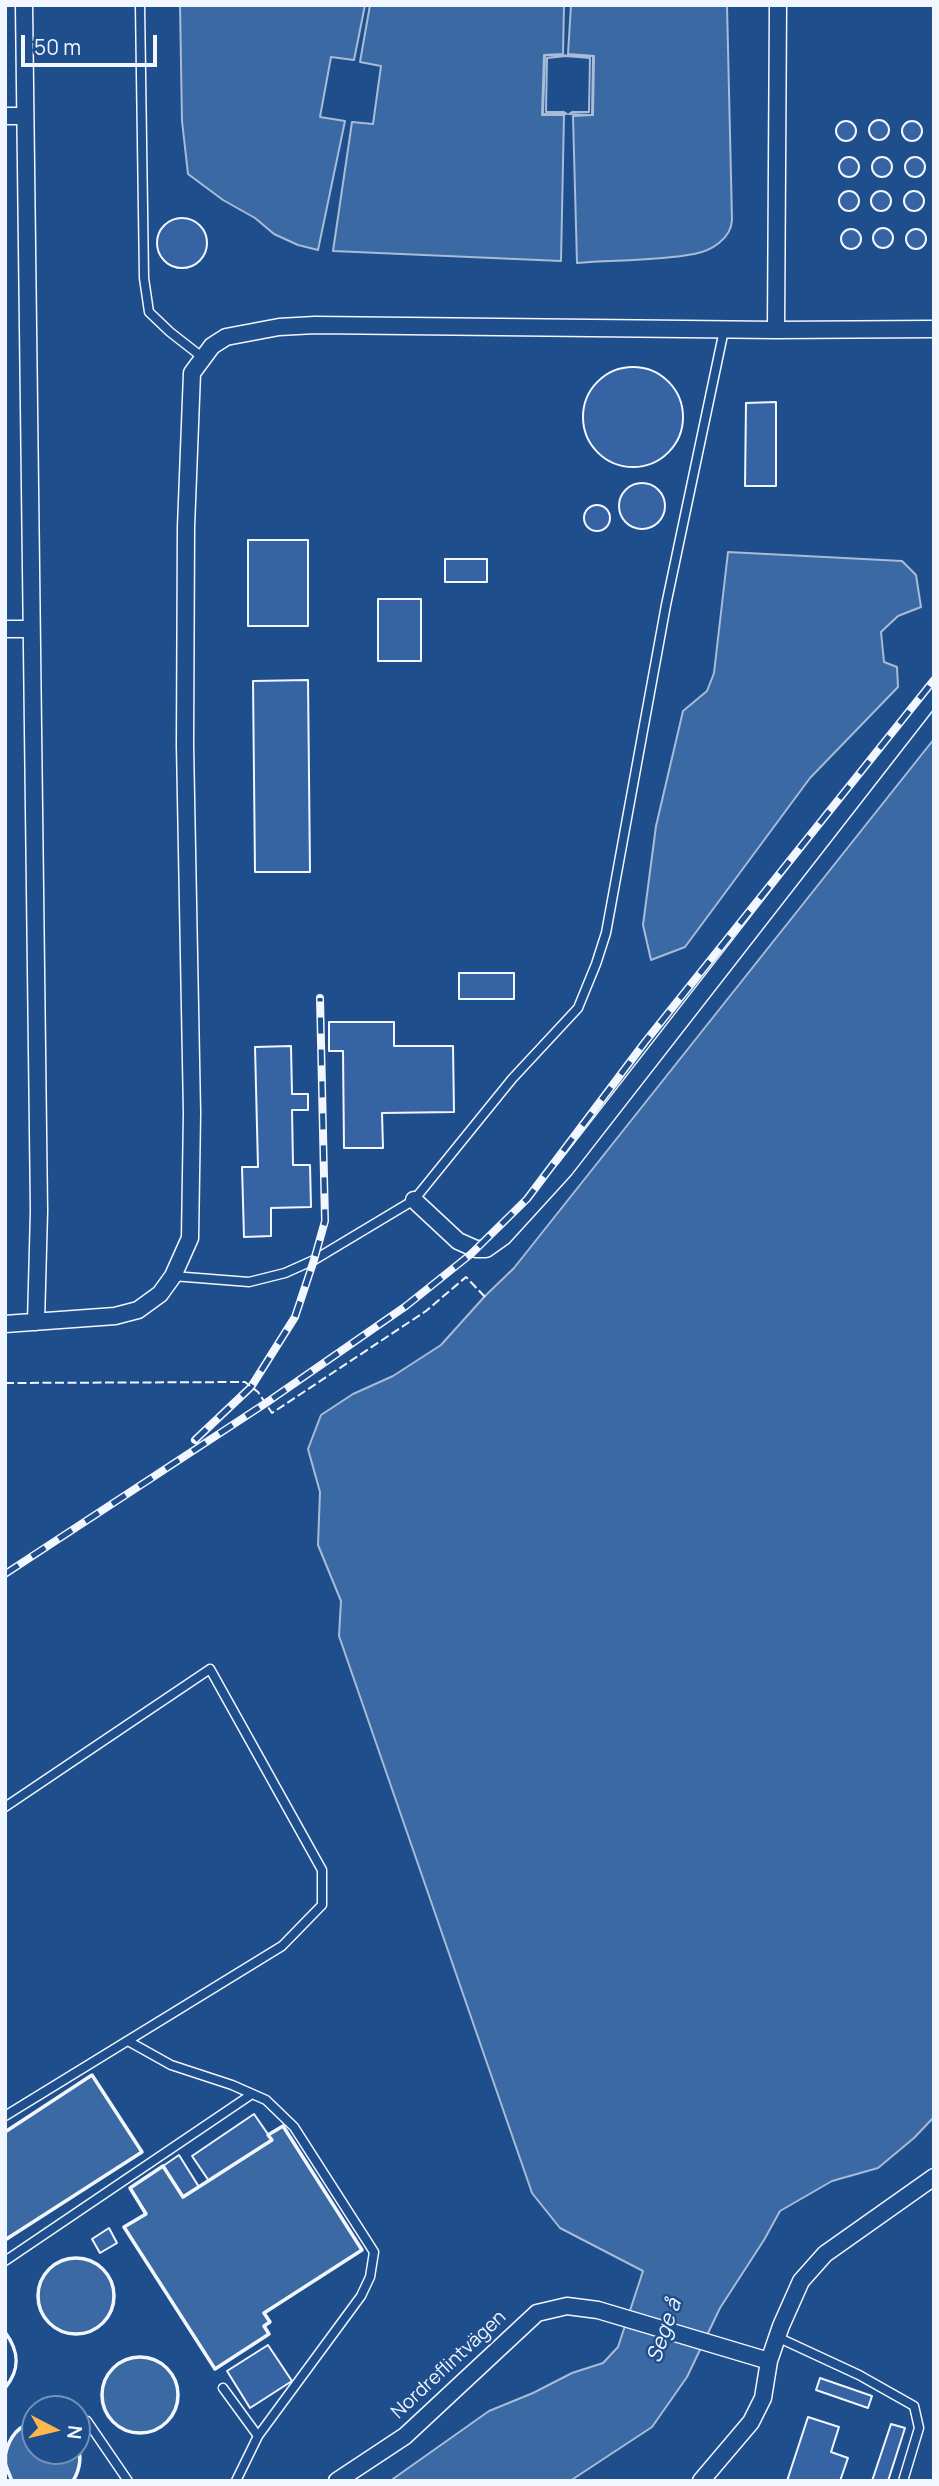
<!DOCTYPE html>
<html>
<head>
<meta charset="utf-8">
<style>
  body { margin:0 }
  #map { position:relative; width:939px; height:2486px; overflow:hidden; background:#1f4e8c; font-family:Manrope,sans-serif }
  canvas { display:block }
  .frame { position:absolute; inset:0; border:7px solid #f2f6ff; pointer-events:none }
  .north { position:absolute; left:21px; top:2395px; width:70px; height:70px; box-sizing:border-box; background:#1f4e8c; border:2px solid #7391ba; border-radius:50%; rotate:97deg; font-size:19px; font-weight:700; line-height:28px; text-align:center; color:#f2f6ff }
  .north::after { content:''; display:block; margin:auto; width:24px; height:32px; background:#ffb74d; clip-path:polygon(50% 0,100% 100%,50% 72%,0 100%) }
  .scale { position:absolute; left:21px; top:35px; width:136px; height:32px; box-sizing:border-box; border:4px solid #f2f6ff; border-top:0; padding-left:9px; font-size:21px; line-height:24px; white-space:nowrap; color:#f2f6ff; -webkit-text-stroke:5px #1f4e8c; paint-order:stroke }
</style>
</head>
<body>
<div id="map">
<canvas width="939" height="2486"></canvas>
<div class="frame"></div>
<div class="north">N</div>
<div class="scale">50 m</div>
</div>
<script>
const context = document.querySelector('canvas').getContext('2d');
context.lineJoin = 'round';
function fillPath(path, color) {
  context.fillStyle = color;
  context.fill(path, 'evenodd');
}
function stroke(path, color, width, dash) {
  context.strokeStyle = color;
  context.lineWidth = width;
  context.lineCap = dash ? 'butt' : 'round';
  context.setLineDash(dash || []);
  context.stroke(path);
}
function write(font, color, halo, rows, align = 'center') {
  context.font = font + ' Manrope,sans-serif';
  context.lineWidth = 5;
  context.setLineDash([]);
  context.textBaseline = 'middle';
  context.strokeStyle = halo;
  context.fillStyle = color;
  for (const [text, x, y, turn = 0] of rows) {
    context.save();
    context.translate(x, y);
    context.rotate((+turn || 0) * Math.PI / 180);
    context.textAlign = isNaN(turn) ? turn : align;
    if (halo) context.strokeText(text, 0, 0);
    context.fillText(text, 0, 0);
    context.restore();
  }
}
const water = new Path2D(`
  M180,5H365L354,60L331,57L320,117L345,121L318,250L298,245L274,234L255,218L223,200L188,174L182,121Z
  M370,5H564L563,54L544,55L542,115H564L561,261L333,251L352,122L373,124L381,66L360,62Z
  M571,5H727L732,220C731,239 711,251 694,254C658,261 613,260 577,263L573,116L593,115L594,56L568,54Z
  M728,552L902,561L916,575L921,607L898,616L881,632L884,662L897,667L898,687L810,778L685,947L651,960L643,925L656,826L683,711L707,691L714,673Z
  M934,739V2117L914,2138L878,2168L832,2181L780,2211L764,2240L720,2308L687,2377L652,2427L570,2481H390L489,2411L533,2393L572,2373L603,2363L618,2347L643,2271L560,2228L532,2193L339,1636L341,1601L318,1545L320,1492L308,1449L321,1415L353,1394L393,1376L441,1345L485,1296L514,1268Z
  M92,2075L142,2152L5,2240V2132Z
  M283,2126L362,2250L264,2313L270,2322L264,2326L269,2334L215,2369L124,2227L146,2213L130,2188L163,2166L183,2197L271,2141L268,2135Z
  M38 2296a38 38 0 1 1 76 0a38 38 0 1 1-76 0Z
  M102 2395a38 38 0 1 1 76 0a38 38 0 1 1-76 0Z
  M35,2422V2451H77V2442L78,2443C81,2457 81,2468 73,2481H12C0,2458 7,2427 35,2422Z`);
const pier = new Path2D(`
  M545,55L593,56L592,115L569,114L572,112H589L590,58L566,56L547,58L546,112H564L567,114H543Z`);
const building = new Path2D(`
  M869 130a10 10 0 1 1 20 0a10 10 0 1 1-20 0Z
  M902 131a10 10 0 1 1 20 0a10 10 0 1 1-20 0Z
  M836 131a10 10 0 1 1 20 0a10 10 0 1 1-20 0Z
  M839 167a10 10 0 1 1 20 0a10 10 0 1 1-20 0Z
  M872 167a10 10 0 1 1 20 0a10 10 0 1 1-20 0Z
  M905 167a10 10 0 1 1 20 0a10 10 0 1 1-20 0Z
  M839 201a10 10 0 1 1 20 0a10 10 0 1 1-20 0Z
  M904 201a10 10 0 1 1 20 0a10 10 0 1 1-20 0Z
  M871 201a10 10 0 1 1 20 0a10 10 0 1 1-20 0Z
  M157 243a25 25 0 1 1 50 0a25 25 0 1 1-50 0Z
  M873 238a10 10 0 1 1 20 0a10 10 0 1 1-20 0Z
  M841 239a10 10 0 1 1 20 0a10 10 0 1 1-20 0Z
  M906 239a10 10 0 1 1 20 0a10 10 0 1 1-20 0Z
  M583 417a50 50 0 1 1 100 0a50 50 0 1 1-100 0Z
  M776,402V486H745L746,403Z
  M619 506a23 23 0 1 1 46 0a23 23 0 1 1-46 0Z
  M584 518a13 13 0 1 1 26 0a13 13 0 1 1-26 0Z
  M248,540H308V626H248Z
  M445,559H487V582H445Z
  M378,599H421V661H378Z
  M308,680L310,872H255L253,681Z
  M459,973H514V999H459Z
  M329,1022H394V1046H453L454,1112L382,1113L383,1148H344L343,1051H329Z
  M291,1046L292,1094H308V1110H292L293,1165H310L311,1207L271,1208V1236L244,1237L242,1167H258L255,1047Z
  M254,2114L272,2140L209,2181L192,2156Z
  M179,2155L199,2187L183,2197L163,2166Z
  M109,2228L117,2243L100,2253L92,2239Z
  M268,2345L292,2381L250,2408L227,2371Z
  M820,2378L872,2396L868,2408L816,2390Z
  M808,2417L839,2427L831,2452L848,2458L840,2481H787Z
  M891,2424L905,2428L888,2481H872Z`);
const service = new Path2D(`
  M140,5L144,278L149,312L170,332L202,357
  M173,1276L249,1282L285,1273L314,1260L414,1200L512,1079L578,1008L596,964L606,933L666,605L724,330
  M5,1807L210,1669L322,1870V1905L282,1946L5,2116
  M128,2041L171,2065L232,2085L266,2100L294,2127L374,2252L370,2277L361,2296L258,2436
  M5,2261L252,2094
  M777,2337L859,2375L914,2406L919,2428L903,2481
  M223,2388L258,2436L236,2481
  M87,2421L128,2481`);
const minor = new Path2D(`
  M24,5L39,1211L36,1322
  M5,116H24
  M776,330L778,5
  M5,629H31
  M414,1200L458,1241L476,1249H486L503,1237L565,1169L934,695
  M5,1324L115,1316L138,1310L160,1294L173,1276L190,1238L192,1113L185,745L186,527L192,373L212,346L226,337L279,327L315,325L776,330L934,329
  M769,2361L781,2326L801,2281L825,2254L934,2177
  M337,2481L405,2436L537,2313L567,2306L598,2310L769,2361L763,2398L751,2422L701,2481`);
const rail = new Path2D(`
  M195,1440L251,1387L295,1317L314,1260L325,1221L320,998
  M5,1574L266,1403L406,1306L471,1254L527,1199L645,1042L934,680`);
const fence = new Path2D(`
  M5,1383L245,1382L258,1392L272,1413L426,1311L466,1277L486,1298`);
const wall = new Path2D(`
  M283,2126L362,2250L264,2313L270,2322L264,2326L269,2334L215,2369L124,2227L146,2214L130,2188L163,2166L183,2197L272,2140L268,2135Z
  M5,2132L92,2075L142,2152L5,2240
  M38 2296a38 38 0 1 1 76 0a38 38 0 1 1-76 0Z
  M5,2332C19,2351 21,2369 5,2388
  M102 2395a38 38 0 1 1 76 0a38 38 0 1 1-76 0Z
  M5,2455C9,2438 18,2425 35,2422
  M5,2464L12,2481
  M73,2481C81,2468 82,2456 77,2442`);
const streetNames = [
  ["Nordreflintvägen",449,2365,-43]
];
const waterNames = [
  ["Sege å",665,2331,-71]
];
fillPath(water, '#3b69a3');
stroke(water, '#a8bbd7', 2);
fillPath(pier, '#1f4e8c');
stroke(pier, '#a8bbd7', 2);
fillPath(building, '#3563a3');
stroke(building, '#f2f6ff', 2);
stroke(service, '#f2f6ff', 11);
stroke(minor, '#f2f6ff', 19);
stroke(service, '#1f4e8c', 8);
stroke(minor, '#1f4e8c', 16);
stroke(rail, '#f2f6ff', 8);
stroke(rail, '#1f4e8c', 5, [16]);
stroke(fence, '#f2f6ff', 2, [9, 3.5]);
stroke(wall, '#f2f6ff', 3.5);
write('19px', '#f2f6ff', '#1f4e8c', streetNames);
write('italic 21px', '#f2f6ff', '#1f4e8c', waterNames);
</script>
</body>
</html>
